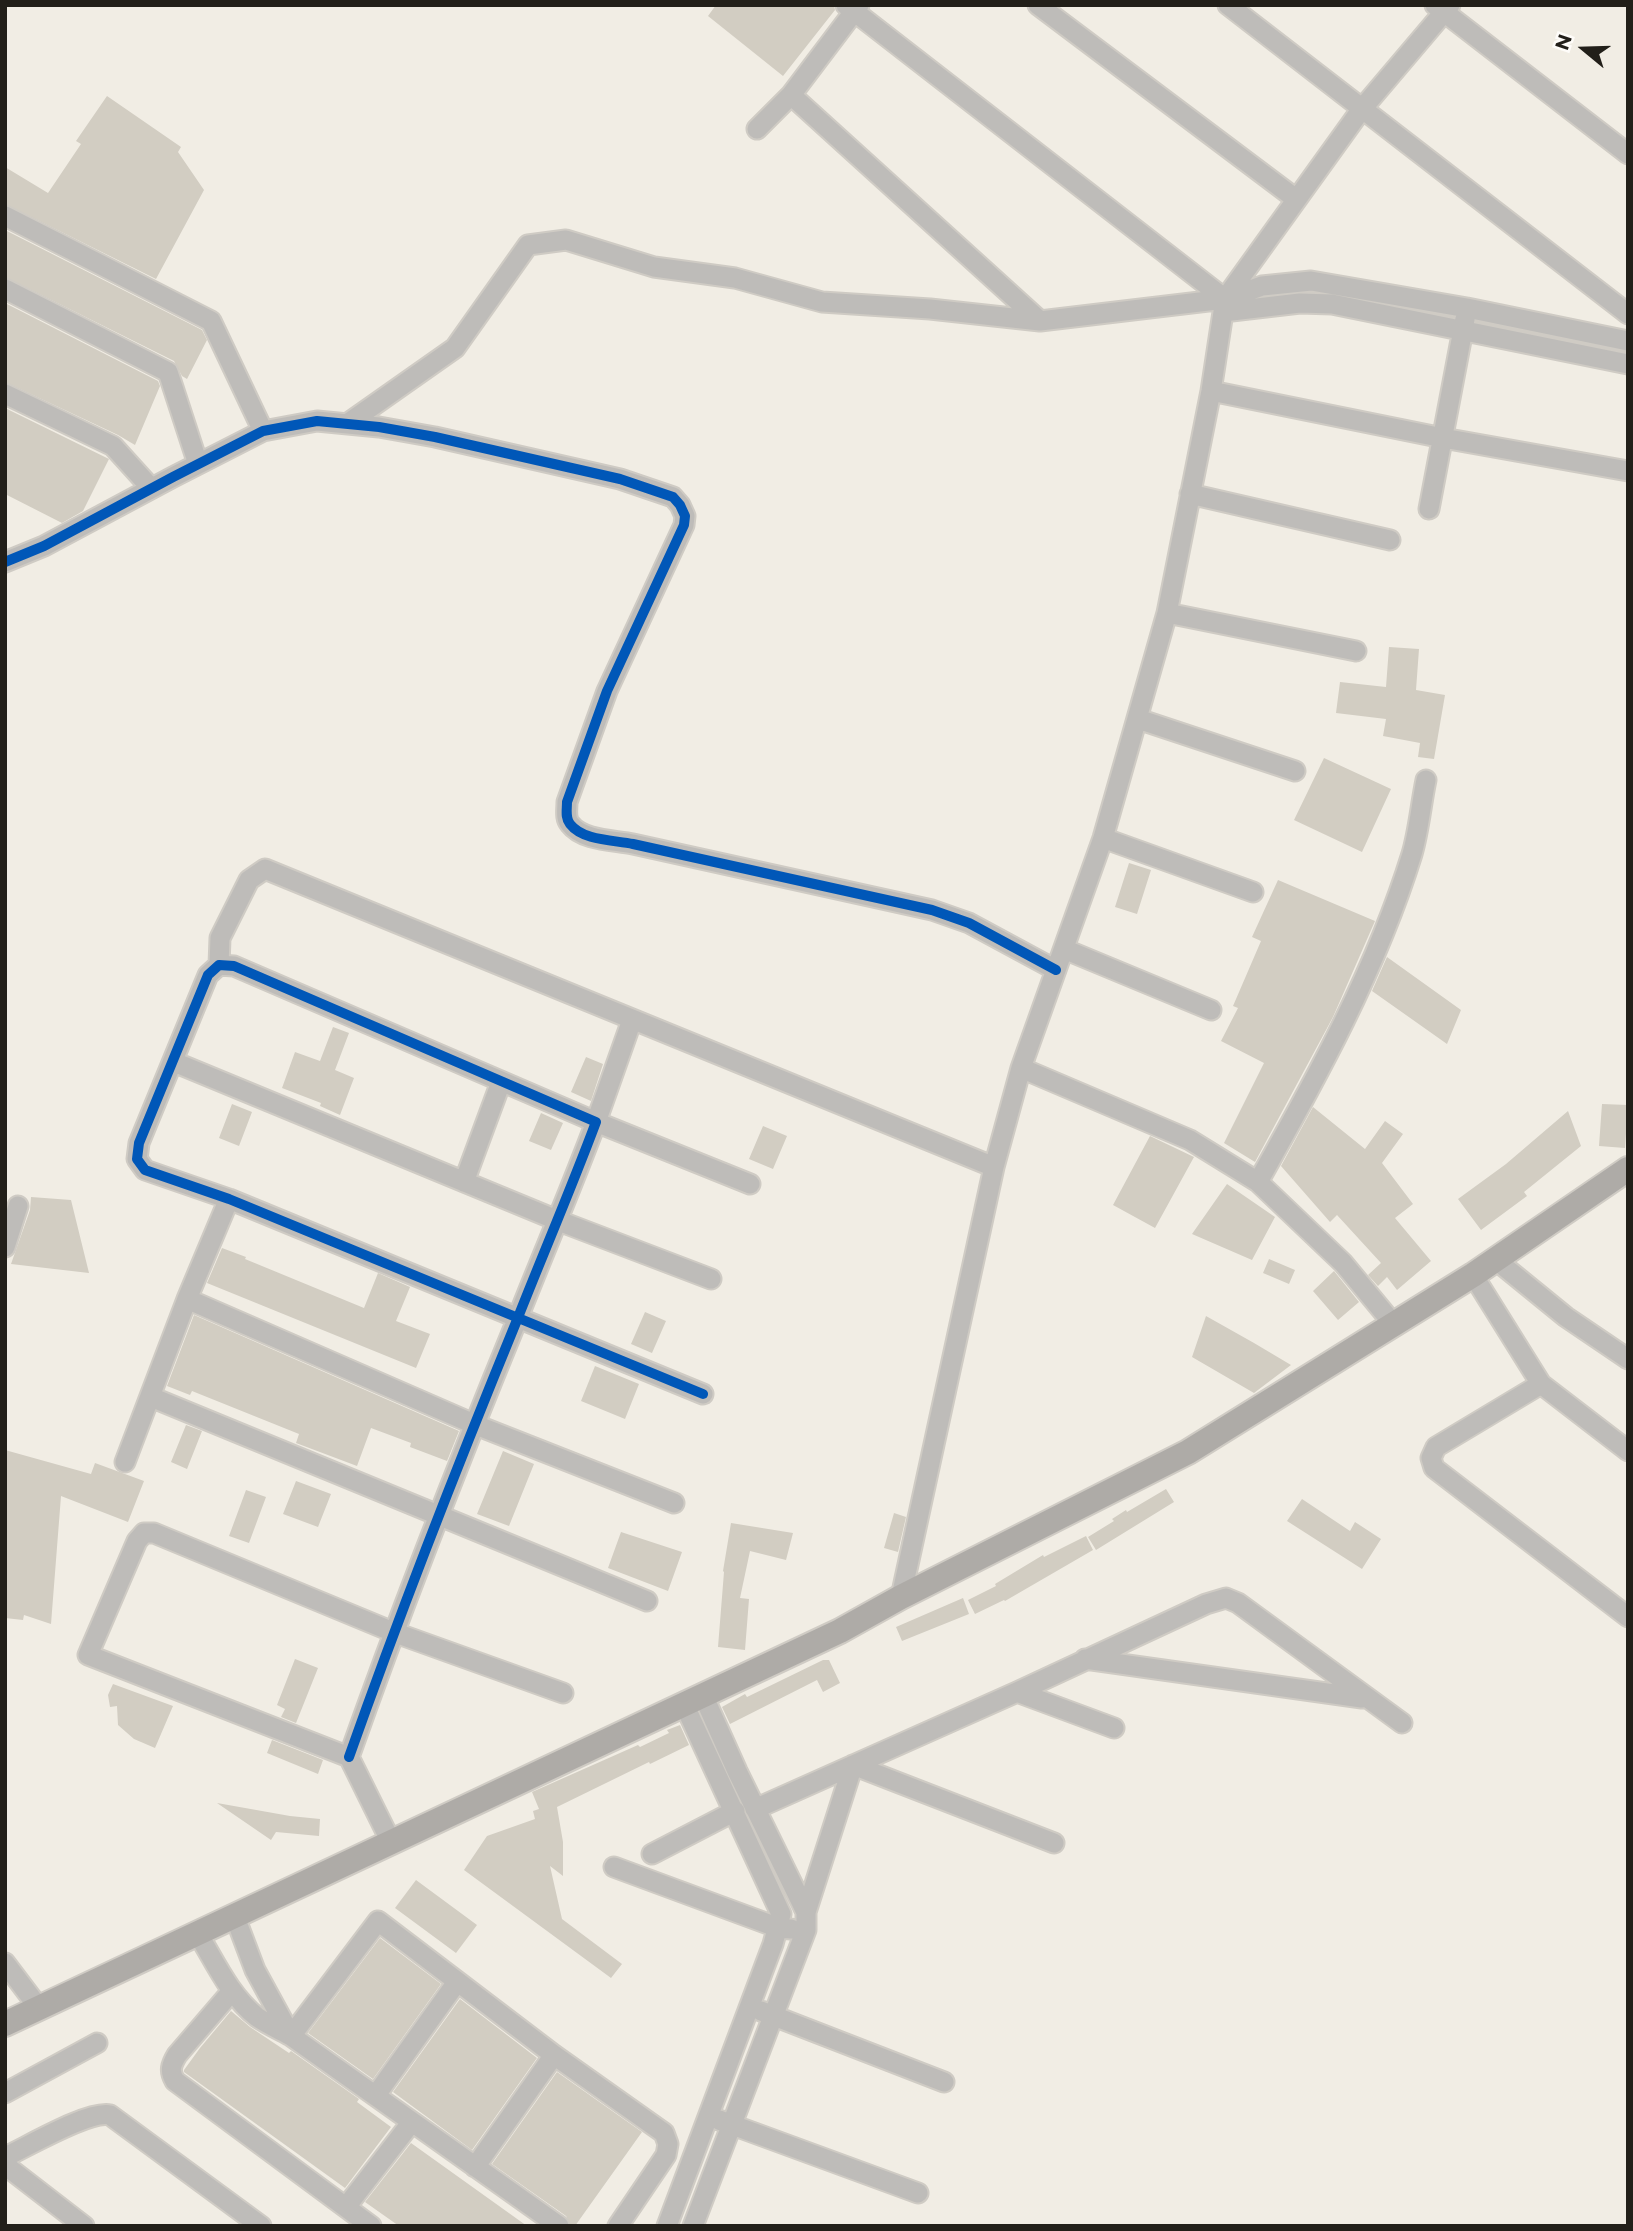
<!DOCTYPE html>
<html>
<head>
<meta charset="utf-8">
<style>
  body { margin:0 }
  #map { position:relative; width:1633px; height:2231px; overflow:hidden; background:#f1ede4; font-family:Montserrat,sans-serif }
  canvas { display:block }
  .frame { position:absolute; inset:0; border:7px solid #221f19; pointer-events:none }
  .north { position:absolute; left:1549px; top:14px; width:70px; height:70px; -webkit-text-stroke:5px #fefcf9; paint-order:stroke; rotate:289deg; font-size:19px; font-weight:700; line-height:28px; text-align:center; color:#221f19 }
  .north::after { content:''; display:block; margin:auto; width:24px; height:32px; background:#221f19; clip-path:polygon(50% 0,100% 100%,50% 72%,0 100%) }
</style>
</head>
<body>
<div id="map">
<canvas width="1633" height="2231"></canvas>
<div class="frame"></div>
<div class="north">N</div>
</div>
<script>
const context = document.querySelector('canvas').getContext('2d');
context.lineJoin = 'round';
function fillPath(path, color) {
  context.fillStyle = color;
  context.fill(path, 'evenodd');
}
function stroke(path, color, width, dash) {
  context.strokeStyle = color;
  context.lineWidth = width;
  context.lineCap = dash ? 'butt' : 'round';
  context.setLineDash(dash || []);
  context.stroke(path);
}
const building = new Path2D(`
  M716,5H834L835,10L783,76L708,16Z
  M107,96L181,147L178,152L204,190L156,279L5,204V167L48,193L81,144L76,141Z
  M5,230L202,330L207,340L187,379L182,376L174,361L5,277Z
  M5,303L158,381L160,386L135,445L118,435L5,382Z
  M5,408L109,459L83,511L62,523L5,494Z
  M1389,647L1419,649L1416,690L1445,695L1434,759L1418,757L1420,743L1383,736L1386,719L1336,713L1340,682L1386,687Z
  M1324,758L1391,789L1362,852L1294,820Z
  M1129,863L1151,870L1137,914L1115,907Z
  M1278,880L1375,921L1333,1017L1255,1162L1224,1143L1264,1063L1221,1041L1238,1008L1233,1006L1261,941L1252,937Z
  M1387,957L1461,1010L1447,1044L1372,991Z
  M333,1027L349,1033L335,1070L354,1078L340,1115L320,1106L321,1103L282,1088L295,1052L320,1061Z
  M586,1057L603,1064L591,1101L571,1092Z
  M232,1104L252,1112L239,1146L219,1138Z
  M1602,1104L1628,1105L1625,1148L1599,1146Z
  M1313,1107L1365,1149L1385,1121L1403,1134L1382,1163L1413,1204L1395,1218L1431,1261L1397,1290L1387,1277L1378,1286L1368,1275L1381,1263L1337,1215L1330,1222L1281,1166Z
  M1568,1111L1581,1146L1524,1192L1527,1196L1481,1230L1458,1199L1506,1164Z
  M541,1113L563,1123L551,1150L529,1141Z
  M763,1126L787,1136L773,1169L749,1159Z
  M1150,1136L1194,1157L1155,1228L1113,1205Z
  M1227,1184L1275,1217L1252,1260L1192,1234Z
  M31,1197L71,1200L89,1273L11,1264L30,1210Z
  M222,1248L246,1257L245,1259L364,1308L378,1273L410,1287L396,1321L430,1334L416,1368L207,1283Z
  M1269,1259L1295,1270L1289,1284L1263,1273Z
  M1334,1271L1359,1302L1338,1320L1313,1291Z
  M645,1312L666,1321L652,1353L631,1344Z
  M194,1315L459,1431L447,1461L410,1447L411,1443L371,1428L357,1466L296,1443L299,1434L192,1391L190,1395L167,1386Z
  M1206,1316L1254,1343L1291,1365L1254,1393L1192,1357Z
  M595,1366L639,1384L625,1419L581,1401Z
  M186,1425L202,1431L187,1469L171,1462Z
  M5,1450L91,1474L95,1463L144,1481L128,1522L61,1496L51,1624L24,1615L23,1620L5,1618Z
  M503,1451L534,1464L509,1526L477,1514Z
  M296,1481L331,1494L318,1527L283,1514Z
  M1166,1489L1174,1502L1096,1550L1088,1537L1114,1521L1112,1519L1126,1510L1127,1512Z
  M246,1490L266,1497L249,1543L229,1536Z
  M1302,1499L1350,1531L1355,1522L1381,1539L1362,1569L1287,1521Z
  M894,1513L906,1517L898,1552L884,1548Z
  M731,1523L793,1533L786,1560L750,1551L740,1598L749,1599L745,1650L718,1647L724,1572L723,1571Z
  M621,1532L682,1552L668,1591L608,1568Z
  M1086,1536L1093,1550L1005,1601L1004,1600L975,1614L968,1600L996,1586L995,1584L1043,1555L1044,1557Z
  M963,1598L969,1614L902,1641L896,1627Z
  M295,1659L318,1668L296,1723L281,1717L285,1709L277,1705Z
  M823,1660H829L840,1683L823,1692L817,1680L730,1724L722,1707L745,1694L747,1697Z
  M113,1684L173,1706L155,1748L134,1739L118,1725L117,1706L110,1707L108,1695Z
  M680,1725L689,1745L650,1764L649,1762L557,1807L563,1842V1876L550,1866L562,1919L622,1964L611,1978L464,1870L487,1836L535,1819L533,1811L539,1809L532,1792L638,1745L640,1747L669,1733L667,1730Z
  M272,1740L323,1760L318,1774L267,1753Z
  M217,1803L290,1816L320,1819L319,1836L276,1832L271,1840Z
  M416,1880L477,1925L456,1953L395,1908Z
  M380,1938L441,1984L373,2079L308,2033Z
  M460,1999L537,2058L472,2150L393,2092Z
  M231,2011L250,2027L289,2053L291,2051L359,2099L357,2102L391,2127L345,2188L184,2072V2070L200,2048Z
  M557,2072L642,2132L575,2226H571L566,2216L492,2164Z
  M411,2143L527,2226H399L365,2202Z`);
const minor = new Path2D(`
  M846,5L1225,299
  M1038,5L1296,199
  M1228,5L1628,314
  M1435,5L1628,154
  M791,95L1040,321L1225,299L1262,286L1311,281L1467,308L1628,341
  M757,129L791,95L859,5
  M5,216L211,321L263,431
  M5,289L168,372L198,464
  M1223,312L1300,303L1332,304L1628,364
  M1211,391L1443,438L1628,471
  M5,394L113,446L151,488
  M347,424L455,348L528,245L566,240L654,267L735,278L822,302L930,309L1040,321
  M1190,494L1390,540
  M1429,509L1465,319
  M5,562L44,546L173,477L263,431L317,421L379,427L435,437L620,479L673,497L680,505L685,516L684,525L607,691L567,802C567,810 565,818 570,824C583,841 614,840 633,844L932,910L969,923L1056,970
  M1356,651L1167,613L1211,391L1225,299L1361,110L1450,5
  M1138,719L1295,771
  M1103,838L1253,892
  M1064,949L1211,1010
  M219,965L220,938L249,880L265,869L994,1167
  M632,1020L596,1122L750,1184
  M174,1062L559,1221L711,1279
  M1021,1068L1190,1140L1258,1182C1317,1077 1376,970 1412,854C1419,830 1421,804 1426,780
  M464,1182L501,1082
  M1258,1182L1343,1263L1395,1326
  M229,1199L187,1299L476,1425L674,1503
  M5,1247L18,1206
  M1496,1260L1566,1317L1628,1359
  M1473,1275L1541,1384L1628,1451
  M1541,1384L1436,1447L1431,1458L1434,1468L1628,1617
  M151,1397L647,1601
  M125,1462L187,1299
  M901,1597L994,1167L1021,1068L1103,838L1167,613
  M1085,1659L1362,1698
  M1017,1692L1114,1728
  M349,1757C401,1610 458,1464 517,1320C543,1254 571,1189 596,1122L234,966L219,965L208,975L139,1143L137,1159L145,1170L229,1199L703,1394
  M755,1809L1017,1692L1206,1604L1226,1598L1238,1603L1402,1723
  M391,1842L349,1757L88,1655L137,1541L144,1533H154L393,1632L563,1693
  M652,1854L735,1811
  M614,1867L779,1928L791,1929
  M806,1912L853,1765L1054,1843
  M235,1917L255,1970L291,2036L559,2226
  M198,1934C215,1962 230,1996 257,2017C267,2024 280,2030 291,2036L378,1921L554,2055L664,2133L668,2144L666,2155L618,2226
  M5,1963L39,2008
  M232,1991L177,2055C171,2065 169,2071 175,2081L371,2226
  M761,2011L944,2082
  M5,2093L97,2043
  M376,2095L457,1982
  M719,2120L918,2193
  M5,2157C27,2147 89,2110 110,2115L261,2226
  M5,2165L84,2226
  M475,2167L554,2055
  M346,2207L411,2123
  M667,2226L773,1944L781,1914L684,1704
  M693,2226L806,1930V1912L737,1771L703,1695`);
const major = new Path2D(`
  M5,2024L840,1631L901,1597L1188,1452L1473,1275L1628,1169`);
const cycleway = new Path2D(`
  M5,562L44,546L173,477L263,431L317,421L379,427L435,437L620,479L673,497L680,505L685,516L684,525L607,691L567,802C567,810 565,818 570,824C583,841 614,840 633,844L932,910L969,923L1056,970
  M349,1757C401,1610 458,1464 517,1320C543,1254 571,1189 596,1122L234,966L219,965L208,975L139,1143L137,1159L145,1170L229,1199L703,1394`);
fillPath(building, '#d2cdc2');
stroke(minor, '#cfcbc4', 23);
stroke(major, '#cfcbc4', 28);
stroke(minor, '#bebcb9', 19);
stroke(major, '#aeaba7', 24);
stroke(cycleway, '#0057b8', 10);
</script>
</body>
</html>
